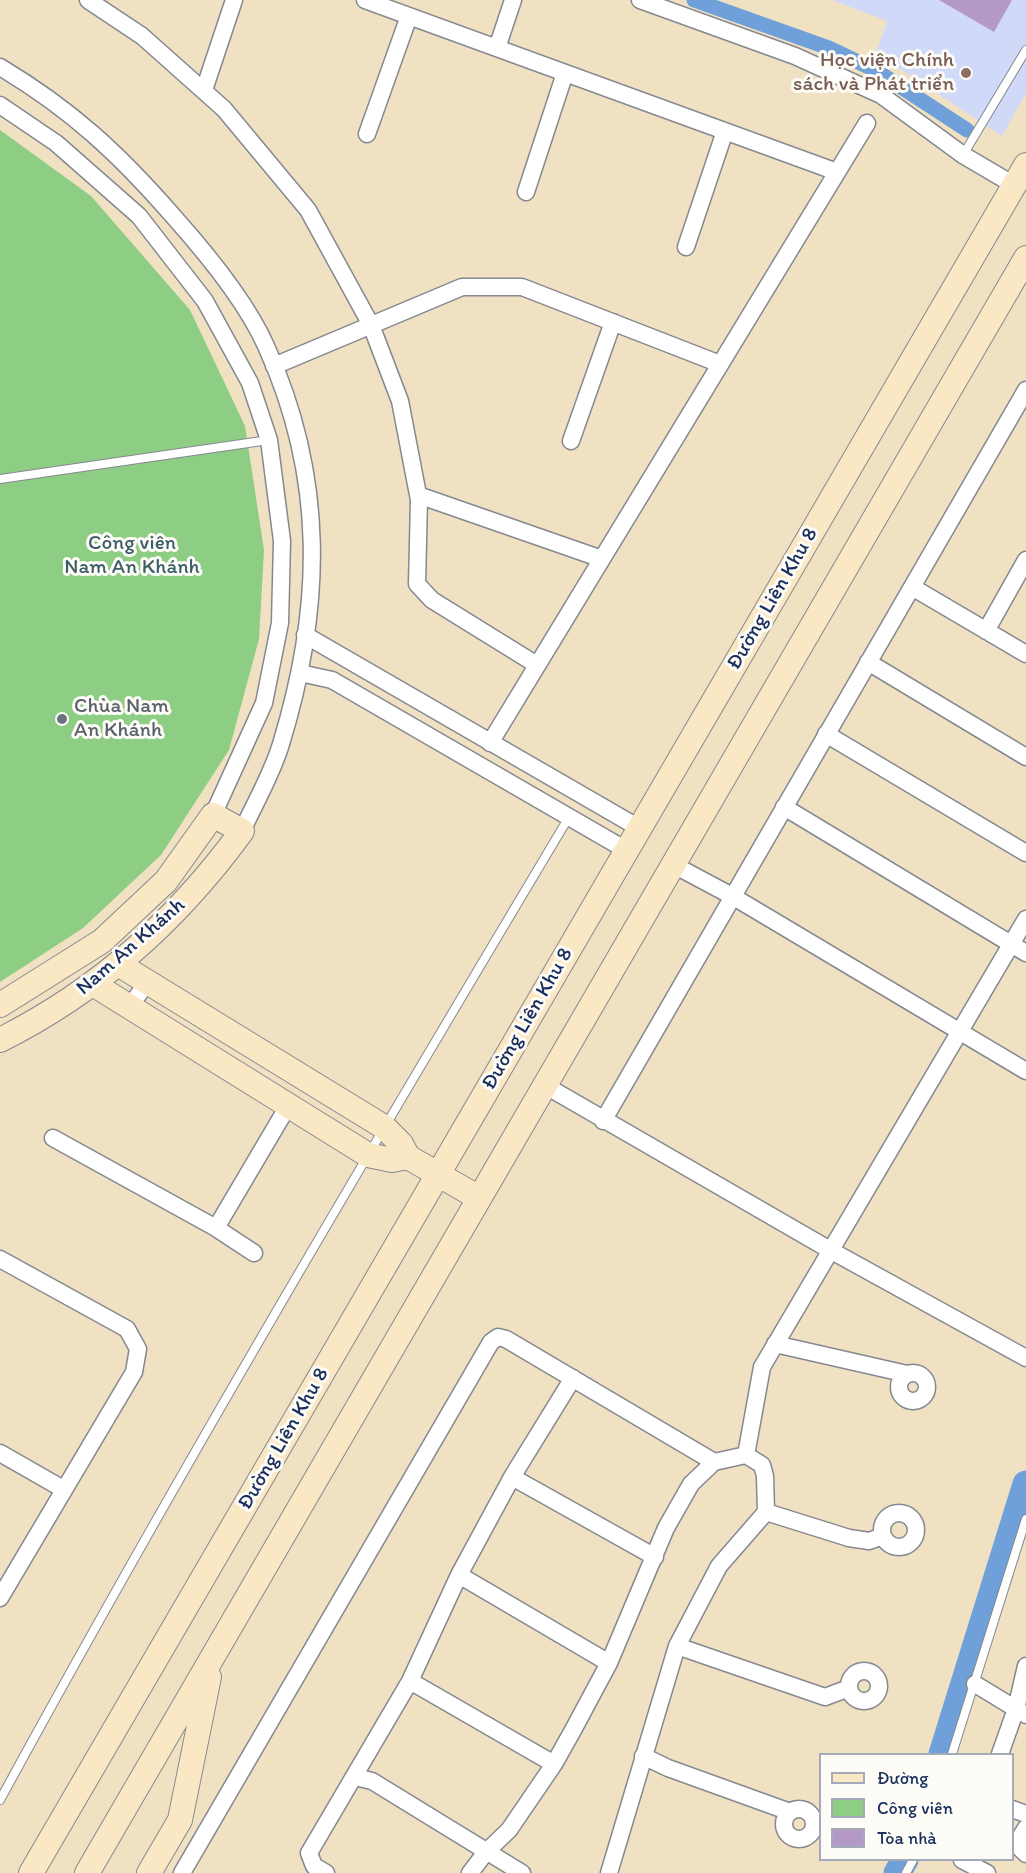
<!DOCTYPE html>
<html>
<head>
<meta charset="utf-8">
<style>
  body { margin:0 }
  #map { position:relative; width:1026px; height:1873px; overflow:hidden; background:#f0e1c3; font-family:Itim,sans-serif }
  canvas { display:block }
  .legend { position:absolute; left:819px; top:1753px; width:195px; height:108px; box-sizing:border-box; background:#fdfcf7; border:2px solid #a3aaba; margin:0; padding:8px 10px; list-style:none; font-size:18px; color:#1b2f5e }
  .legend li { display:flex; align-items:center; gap:12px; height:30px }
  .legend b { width:30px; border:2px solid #a3aaba }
</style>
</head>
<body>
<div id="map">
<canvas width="1026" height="1873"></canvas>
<ul class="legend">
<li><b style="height:8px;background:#fae7c3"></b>Đường</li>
<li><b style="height:16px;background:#8ecd84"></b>Công viên</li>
<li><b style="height:16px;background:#b499c7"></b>Tòa nhà</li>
</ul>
</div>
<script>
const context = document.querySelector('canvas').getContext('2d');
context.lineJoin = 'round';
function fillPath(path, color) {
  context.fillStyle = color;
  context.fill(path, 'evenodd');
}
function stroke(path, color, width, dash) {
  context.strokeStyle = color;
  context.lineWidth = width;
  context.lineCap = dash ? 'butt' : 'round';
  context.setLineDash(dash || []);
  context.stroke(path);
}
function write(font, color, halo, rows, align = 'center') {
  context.font = font + ' Itim,sans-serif';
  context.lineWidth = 6;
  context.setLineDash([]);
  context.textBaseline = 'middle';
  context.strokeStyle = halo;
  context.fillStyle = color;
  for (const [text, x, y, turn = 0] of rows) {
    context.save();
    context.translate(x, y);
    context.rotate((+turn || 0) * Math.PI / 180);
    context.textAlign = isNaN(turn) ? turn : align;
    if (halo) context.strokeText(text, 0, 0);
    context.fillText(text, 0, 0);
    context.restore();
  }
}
const built = new Path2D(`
  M832,0H1026V93L1002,136L876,53L887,21Z`);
const green = new Path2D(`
  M0,130L91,196L190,310L245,426L264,550L259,639L229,750L161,855L83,928L0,982Z`);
const canal = new Path2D(`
  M694,0L829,48L875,70L967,130`);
const river = new Path2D(`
  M942,1754L1026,1484
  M897,1873L905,1860`);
const building = new Path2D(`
  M939,0H1012L994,32Z`);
const lane = new Path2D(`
  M963,155L1026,50
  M0,479L269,440
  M952,1754L1026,1519
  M0,1800C181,1468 375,1142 569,817
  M906,1873L913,1860`);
const street = new Path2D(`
  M88,0L142,36L224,109L308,210L371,325L400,401L419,500L417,584L432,600L537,665
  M365,0L837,172
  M640,0L795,56L881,95L963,155L1014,185
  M497,48L513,0
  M0,67C72,110 119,154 174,217C207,254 246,301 266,346C326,478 323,607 281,744C272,774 255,803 242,831
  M204,90L234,0
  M0,105L56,143L139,216L205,301L250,383L269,440L282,541L280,623L264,703L213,815
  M367,134L409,16
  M526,192L565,73
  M686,247L725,131
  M274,366L462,287H522L720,364
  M571,441L613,322
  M418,495L602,559
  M912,587L1026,654
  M986,631L1026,560
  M305,635L639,828
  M868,662L1026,757
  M300,673L332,680L626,850
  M826,734L1026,853
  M490,743L867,123
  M784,807L1026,953
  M672,864L732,896L1026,1071
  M130,1007L147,982
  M546,1086L830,1250L1026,1358
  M603,1121L1026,390
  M53,1138L216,1228L288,1106
  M216,1228L254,1253
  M0,1259L127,1329L138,1349L134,1372L0,1598
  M775,1344L907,1374
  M899 1387a14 14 0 1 1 28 0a14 14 0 1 1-28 0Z
  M0,1453L63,1489
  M746,1455L762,1367L1026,919
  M512,1477L655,1557
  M766,1512L849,1538L869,1541L883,1536
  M882 1530a17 17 0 1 1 34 0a17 17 0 1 1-34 0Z
  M459,1575L609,1663
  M677,1646L825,1697L849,1688
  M849 1686a15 15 0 1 1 30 0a15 15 0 1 1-30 0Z
  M410,1681L554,1764
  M975,1684L1026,1715
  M1000,1754L1016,1709L1026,1666
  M643,1756L668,1768L790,1812
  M355,1777L372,1781L522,1873
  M1012,1809L1026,1814
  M784 1824a15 15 0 1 1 30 0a15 15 0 1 1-30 0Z
  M1026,1828L1016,1844L1026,1854
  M962,1860L987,1873
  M182,1873L491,1342L498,1337L506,1339L714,1462
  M326,1873L314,1866L309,1853L410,1681L459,1575L512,1477L573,1378
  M470,1873L486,1852L509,1830L554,1764L572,1732L609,1663L666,1528L691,1484L714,1462L746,1455L762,1465L765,1476L766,1512L719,1566L677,1646L609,1873`);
const secondary = new Path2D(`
  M118,964L384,1127L401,1144L408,1157L479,1198
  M93,984L368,1155L392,1160L408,1157
  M0,1005L102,941L166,881L213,815L242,831C178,919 98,991 0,1040
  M31,1873L1026,165
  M87,1873L1026,258
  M149,1873L180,1820L209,1677`);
const markers = [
  [966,73,6,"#8d6e63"],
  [62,719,6,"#6b7280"]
];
const educationNames = [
  ["Học viện Chính",954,61],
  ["sách và Phát triển",954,85]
];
const parkNames = [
  ["Công viên",132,544],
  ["Nam An Khánh",132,568]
];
const streetNames = [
  ["Đường Liên Khu 8",773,599,-60],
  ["Nam An Khánh",131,947,-41],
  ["Đường Liên Khu 8",528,1019,-60],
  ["Đường Liên Khu 8",284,1439,-60]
];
const worshipNames = [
  ["Chùa Nam",74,707],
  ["An Khánh",74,731]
];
fillPath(built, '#d1d9f9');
fillPath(green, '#8ecd84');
stroke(canal, '#6fa0d9', 15);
stroke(river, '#6fa0d9', 27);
fillPath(building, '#b499c7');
stroke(lane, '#868890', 10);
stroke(street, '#868890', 19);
stroke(secondary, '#868890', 26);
stroke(lane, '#fff', 8);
stroke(street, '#fff', 16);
stroke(secondary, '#fae7c3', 24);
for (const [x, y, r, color] of markers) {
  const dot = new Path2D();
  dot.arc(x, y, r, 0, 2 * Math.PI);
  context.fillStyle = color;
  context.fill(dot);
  stroke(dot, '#fdfcf7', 2);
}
write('21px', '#785e54', '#fdfcf7', educationNames, 'right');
write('21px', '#3e5e69', '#fdfcf7', parkNames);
write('21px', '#1b2f5e', '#fdfcf7', streetNames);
write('21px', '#5b616d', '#fdfcf7', worshipNames, 'left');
</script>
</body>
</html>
